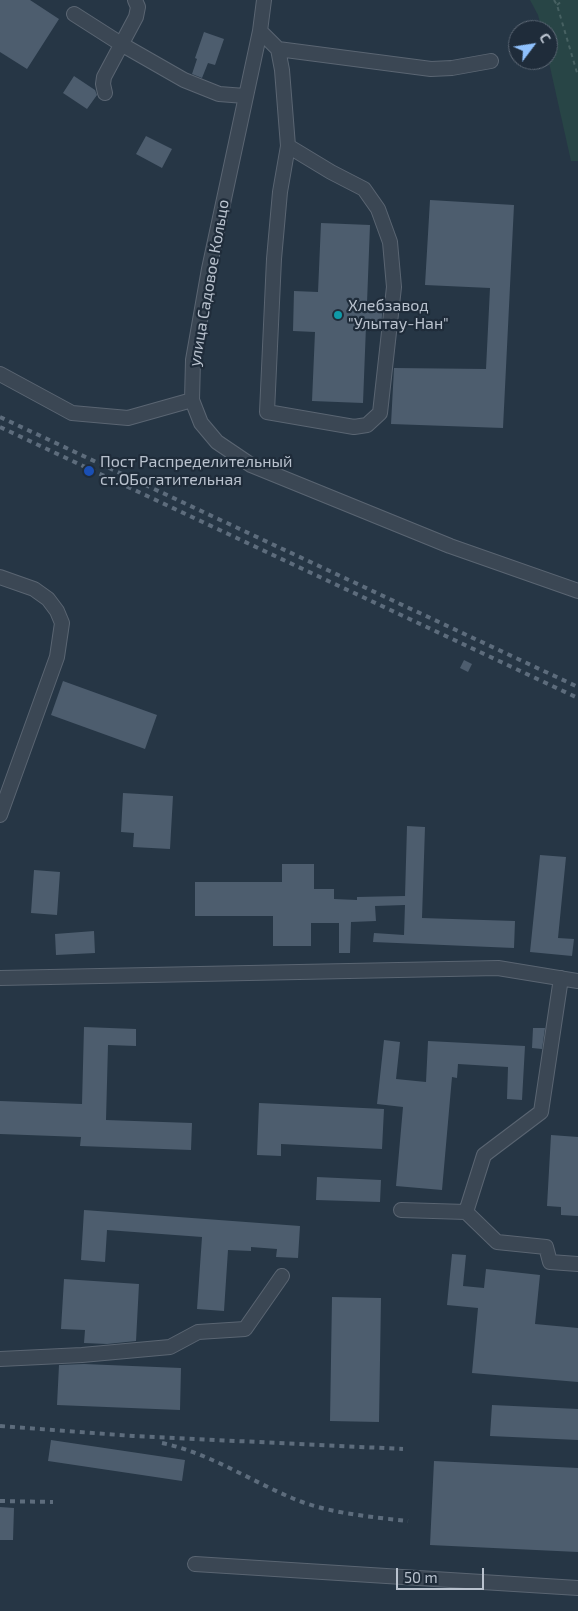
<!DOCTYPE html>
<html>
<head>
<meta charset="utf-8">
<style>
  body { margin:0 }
  #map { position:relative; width:578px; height:1611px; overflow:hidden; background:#263645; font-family:"Exo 2",sans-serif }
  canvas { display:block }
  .north { position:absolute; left:508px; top:20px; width:50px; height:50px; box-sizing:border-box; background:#1f2c3a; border:1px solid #5d6875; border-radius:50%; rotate:59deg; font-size:14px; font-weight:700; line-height:20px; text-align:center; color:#b9c2ce }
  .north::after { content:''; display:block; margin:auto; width:18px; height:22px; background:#8fc1fd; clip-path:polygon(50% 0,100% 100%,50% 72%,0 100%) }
  .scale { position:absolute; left:396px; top:1568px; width:88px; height:22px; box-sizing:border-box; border:2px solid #b9c2ce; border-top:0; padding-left:6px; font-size:15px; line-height:18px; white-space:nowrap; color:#b9c2ce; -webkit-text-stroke:4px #1f2c3a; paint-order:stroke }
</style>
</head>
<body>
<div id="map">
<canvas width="578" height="1611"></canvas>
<div class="north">С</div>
<div class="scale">50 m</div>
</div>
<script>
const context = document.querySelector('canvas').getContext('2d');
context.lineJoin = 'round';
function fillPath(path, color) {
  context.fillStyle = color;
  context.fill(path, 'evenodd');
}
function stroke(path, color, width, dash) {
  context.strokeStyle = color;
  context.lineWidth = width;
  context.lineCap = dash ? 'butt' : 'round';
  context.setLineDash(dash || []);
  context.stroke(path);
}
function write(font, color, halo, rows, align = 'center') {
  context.font = font + ' "Exo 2",sans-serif';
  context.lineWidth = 4.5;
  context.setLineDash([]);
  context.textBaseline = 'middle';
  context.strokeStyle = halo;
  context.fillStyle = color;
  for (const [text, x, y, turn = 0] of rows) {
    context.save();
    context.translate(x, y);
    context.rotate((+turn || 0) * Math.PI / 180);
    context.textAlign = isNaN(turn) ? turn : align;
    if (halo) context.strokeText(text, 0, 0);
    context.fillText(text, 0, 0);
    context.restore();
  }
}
const green = new Path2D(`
  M530,0H578V161H571L548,58V30H542L538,15Z`);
const building = new Path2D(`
  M0,0H30L59,19L27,69L0,52Z
  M204,32L224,39L215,65L208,63L202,78L192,74L197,59L195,58Z
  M74,76L95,90L97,95L87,109L63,93Z
  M146,136L172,149L162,168L136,154Z
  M430,200L514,205L503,428L391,424L394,368L486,369L490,288L425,285Z
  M321,223L370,225L367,303L383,304L381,327L366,326L363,403L312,401L315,332L293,331L294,291L318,292Z
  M464,660L472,664L468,672L460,668Z
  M63,681L157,715L145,749L51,715Z
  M123,793L173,796L170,849L133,847L134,833L121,832Z
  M407,826L425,827L422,918L515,921L514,948L373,942L374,933L404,935L405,905L375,906L376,921L351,922L350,953H339V923H311V946H273V916H195V882H282V864H314V889H334V899L357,900V897L405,896Z
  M540,855L566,857L558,938L574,939L572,956L530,952Z
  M34,870L60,872L57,915L31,913Z
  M94,931L95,953L56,955L55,934Z
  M84,1027L136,1029V1046L108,1045L106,1120L192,1123L191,1150L80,1146L81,1137L0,1134V1101L82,1104Z
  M533,1028H545L542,1049L532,1048Z
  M384,1040L400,1042L396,1079L426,1082L428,1041L525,1046L522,1100L507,1099L508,1067L458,1064L457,1078L452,1077L442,1190L396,1186L403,1107L377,1104Z
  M259,1103L384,1109L382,1149L281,1144V1156L257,1155Z
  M551,1135L578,1137V1216L561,1215V1207L547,1206Z
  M317,1177L381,1180L380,1202L316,1200Z
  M84,1210L300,1226L298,1258L276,1257L277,1249L251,1247V1251L228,1250L224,1311L197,1309L202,1237L107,1230L105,1262L81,1260Z
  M452,1254L466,1255L463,1286L484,1288L486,1269L540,1275L535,1324L578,1328V1382L472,1373L478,1308L447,1305Z
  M64,1279L139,1284L136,1341L107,1344L84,1343L85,1330L61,1329Z
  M332,1297L381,1298L379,1422L330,1421Z
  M84,1364L181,1368L180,1410L57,1405L59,1365Z
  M492,1405L578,1409V1440L490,1436Z
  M51,1440L185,1460L182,1481L48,1461Z
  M434,1461L578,1468V1552L430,1545Z
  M0,1507L14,1508L13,1540H0Z`);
const path = new Path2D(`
  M554,0L557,5L578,76
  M557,5L563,0`);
const minor = new Path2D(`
  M264,0L260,31L209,269L193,360L192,400L201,423L217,442L251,465L450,546L578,591
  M74,14L121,44L184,80L219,94L245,96
  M260,31L278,49L282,70L288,146L280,192L274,259L267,412L354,427L367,425L380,413L394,287L390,242L378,209L364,189L331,172L288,146
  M278,49L431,69L452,68L491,61
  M105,93L103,84L104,77L136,17L138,7L135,0
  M0,374L72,413L128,418L192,400
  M0,577L34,589L48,599L57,611L62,623L57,657L0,815
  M0,978L498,968L578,981
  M401,1210L466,1212L484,1155L541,1112L561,978
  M466,1212L497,1242L546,1247L550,1262L578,1264
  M0,1359L82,1355L170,1347L198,1332L245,1329L282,1276
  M195,1564L578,1588`);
const rail = new Path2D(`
  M0,417L578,687
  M0,427L578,698
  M0,1426L133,1436L403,1449
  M162,1443C209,1453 249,1480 292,1498C326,1513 371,1517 408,1521
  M0,1501L53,1502`);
const markers = [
  [338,315,5,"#0f9aa8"],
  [89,471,6,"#1a4fb4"]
];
const streetNames = [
  ["улица Садовое Кольцо",209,283,-80]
];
const poiNames = [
  ["Хлебзавод",348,306],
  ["\"Улытау-Нан\"",348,324],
  ["Пост Распределительный",100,462],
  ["ст.ОБогатительная",100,480]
];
fillPath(green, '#284546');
fillPath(building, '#4d5d6e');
stroke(minor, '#5a6572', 16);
stroke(path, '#476162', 2, [4, 4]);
stroke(minor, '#3b4754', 14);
stroke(rail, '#5d6c7c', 4, [5, 5]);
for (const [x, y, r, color] of markers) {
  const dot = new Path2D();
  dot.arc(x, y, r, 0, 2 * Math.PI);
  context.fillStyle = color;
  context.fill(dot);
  stroke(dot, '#1f2c3a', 2);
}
write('16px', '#b9c2ce', '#1f2c3a', streetNames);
write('16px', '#b9c2ce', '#1f2c3a', poiNames, 'left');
</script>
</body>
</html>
